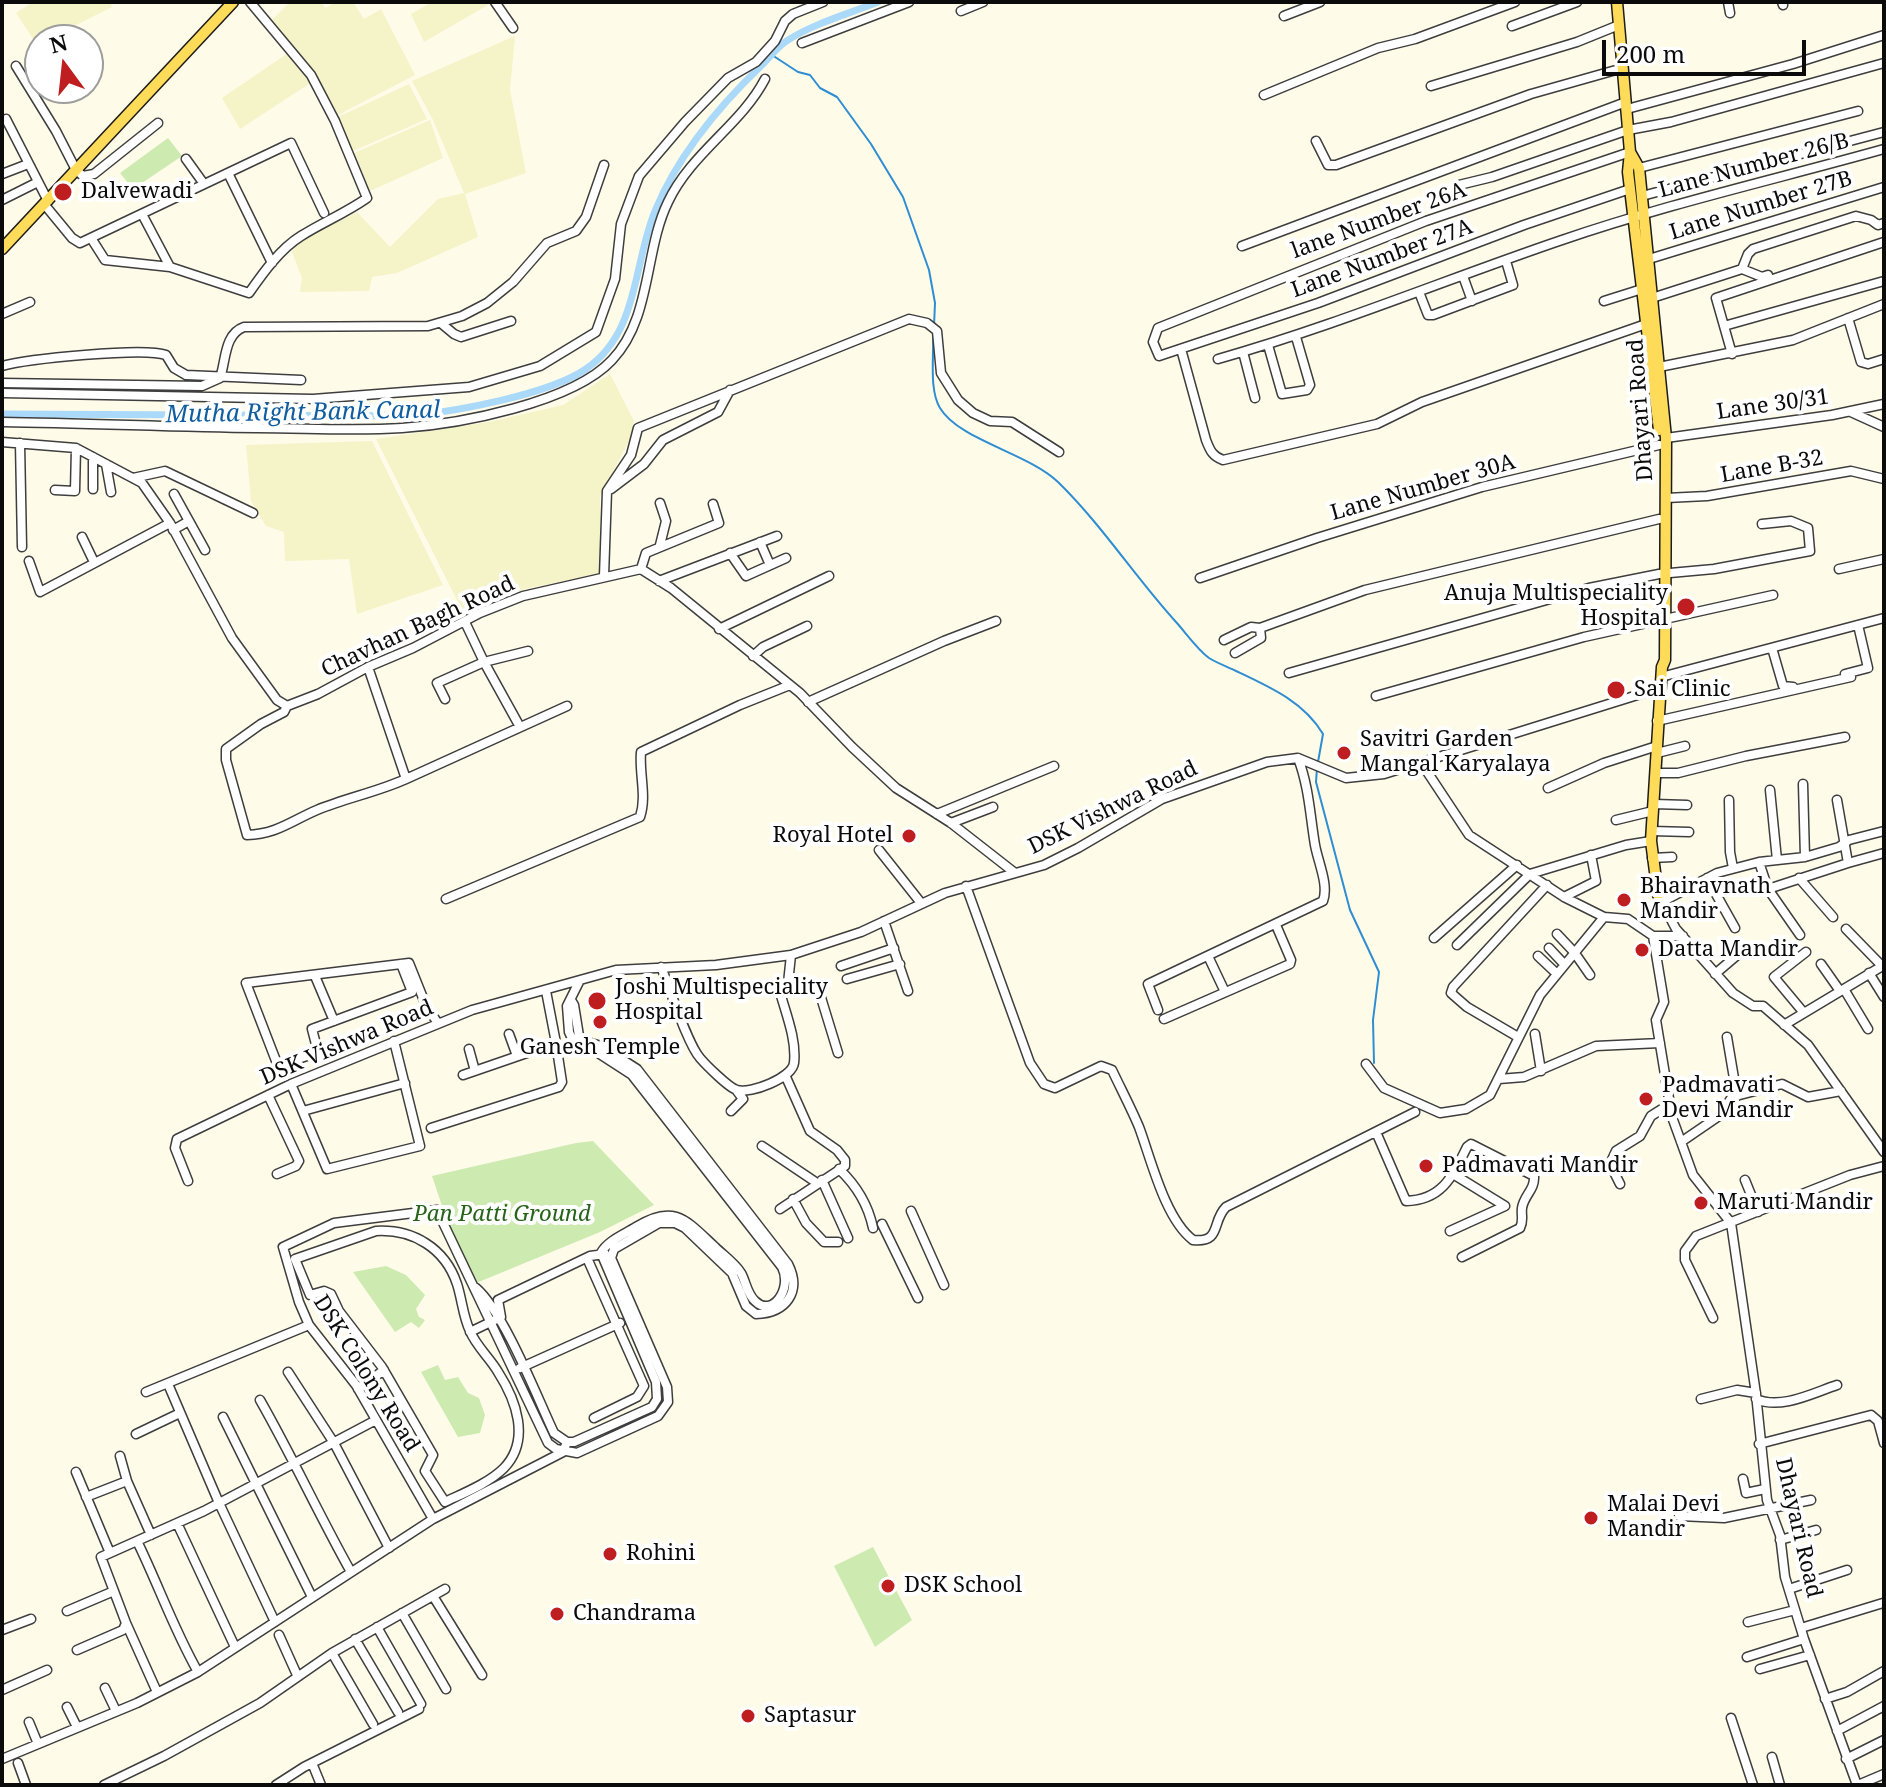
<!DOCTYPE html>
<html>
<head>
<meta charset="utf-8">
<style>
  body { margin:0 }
  #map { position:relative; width:1886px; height:1787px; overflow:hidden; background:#fffbe9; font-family:"Noto Serif",serif }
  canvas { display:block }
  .frame { position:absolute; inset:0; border:4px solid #0b0b0b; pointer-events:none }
  .north { position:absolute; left:24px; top:24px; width:80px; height:80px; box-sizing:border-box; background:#fff; border:2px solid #9d9d9d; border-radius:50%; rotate:345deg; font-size:22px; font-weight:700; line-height:32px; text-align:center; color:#0b0b0b }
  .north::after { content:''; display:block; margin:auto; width:28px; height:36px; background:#bf1e21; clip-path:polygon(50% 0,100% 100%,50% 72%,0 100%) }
  .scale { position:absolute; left:1602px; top:40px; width:204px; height:36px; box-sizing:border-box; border:4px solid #0b0b0b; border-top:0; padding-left:10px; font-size:24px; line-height:28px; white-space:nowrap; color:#0b0b0b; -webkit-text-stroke:6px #fff; paint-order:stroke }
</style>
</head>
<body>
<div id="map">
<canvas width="1886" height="1787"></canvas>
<div class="frame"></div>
<div class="north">N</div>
<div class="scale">200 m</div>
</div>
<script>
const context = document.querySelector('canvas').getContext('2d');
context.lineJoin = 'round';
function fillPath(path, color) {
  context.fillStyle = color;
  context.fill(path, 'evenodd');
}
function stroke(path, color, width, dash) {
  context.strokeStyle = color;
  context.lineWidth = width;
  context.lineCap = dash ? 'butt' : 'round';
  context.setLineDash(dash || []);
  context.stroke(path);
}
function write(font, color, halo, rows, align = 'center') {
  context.font = font + ' "Noto Serif",serif';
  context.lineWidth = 8;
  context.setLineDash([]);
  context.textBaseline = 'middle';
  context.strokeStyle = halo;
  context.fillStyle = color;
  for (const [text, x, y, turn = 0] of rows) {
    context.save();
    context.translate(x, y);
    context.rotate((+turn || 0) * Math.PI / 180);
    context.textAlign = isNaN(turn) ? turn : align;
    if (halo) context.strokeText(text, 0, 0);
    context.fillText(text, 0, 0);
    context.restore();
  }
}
const farmland = new Path2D(`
  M33,2H110L112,7L46,40H40L37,45L16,13Z
  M290,2H320L326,8L335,2H353L364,19L381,9L415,75L336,116L270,22Z
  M432,2H486L488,5L424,42L411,14Z
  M515,36L510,90L526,173L465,194L478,237L397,273L372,277L369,291L300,292L302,278L292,252L300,241L357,212L390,247L438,199L464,193L433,120L412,81Z
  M291,51L315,80L240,129L222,98Z
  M409,84L427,119L353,151L338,117Z
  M430,120L443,158L368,192L354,153Z
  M610,374L634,421L630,439L600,496L601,573L525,589L465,616L376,439L489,422L563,405Z
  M372,441L443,585L357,614L349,559L285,561L284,532L266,526L251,501L246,445Z`);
const green = new Path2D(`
  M168,138L182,156L133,189L120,173Z
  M593,1141L654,1205L600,1232L469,1286L432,1176L576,1143Z
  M386,1266L406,1275L425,1295L416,1309L419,1317L425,1320L419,1328L411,1322L395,1332L353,1272Z
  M438,1365L445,1380L458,1377L468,1393L479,1398L485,1415L480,1433L458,1437L421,1372Z
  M873,1547L912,1620L875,1647L834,1566Z`);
const stream = new Path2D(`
  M772,55L798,72L810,75L820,88L837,97L871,144L903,197L929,270L935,303L934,326
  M933,336C934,357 929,390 940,408C959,440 1028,453 1058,482C1102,525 1135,577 1176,622C1186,633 1197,649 1209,658C1217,663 1228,667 1236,671C1270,687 1304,702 1323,734L1318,762
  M1317,768L1316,782L1350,910L1379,972L1373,1020L1374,1063`);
const canal = new Path2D(`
  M2,414L411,416C456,411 548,395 586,369C639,333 633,264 655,211C678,155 719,106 762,65C770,57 778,46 788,40C815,23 848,14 878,2`);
const minor = new Path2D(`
  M495,2L513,28
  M1728,2L1730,13
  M1782,2L1783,5
  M961,11L983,2
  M1284,16L1320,2
  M1512,26L1577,2
  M802,43L909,2
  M16,66L56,131L76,170L83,176L94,174L158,123
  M1431,86L1577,42L1619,25
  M1264,95L1378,48L1415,39L1515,2
  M1627,109L1793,64L1884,35
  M2,121L6,119L8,123L48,201
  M1316,141L1328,165H1336L1531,94L1623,68
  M186,159L204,184
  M1639,168L1858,111
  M228,173L272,263
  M2,174L28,164
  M1459,185L1492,177L1628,130L1671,122L1884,63
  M1630,189L1524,225L1318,303L1159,356L1153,342L1158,328L1426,221L1630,152
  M1642,196L1884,132
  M2,200L38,182
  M44,204L72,238L80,243L291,143L324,213
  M142,214L170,267L249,293C263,273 280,249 301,236C323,222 346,213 367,198L335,121L311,75L250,2
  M91,238L105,260L170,267
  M1884,242L1716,298L1724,326L1884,281
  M1242,246L1626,102
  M1649,259L1884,187
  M1742,269L1762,277L1768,275
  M1463,276L1472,301
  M1419,292L1428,315H1433L1513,285L1506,261
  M1652,298L1742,269L1748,254L1753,249L1856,216L1871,220L1878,225L1884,223
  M1604,301L1642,289
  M2,314L30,302
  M1848,318L1861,362L1868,364L1884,359
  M442,324L454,334L461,337L511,321
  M1724,326L1732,354
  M1268,345L1282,394L1307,390L1310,385L1296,337
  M1181,349L1206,440C1210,450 1212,456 1223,460L1377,424L1422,402L1649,323
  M1243,352L1255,398
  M1218,359C1335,326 1447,279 1562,240C1667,204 1777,179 1884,149
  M2,366C27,359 144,347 166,355L174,368L186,375L301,380
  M1654,368L1793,340L1884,304
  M2,383L202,386L220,378C226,361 224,334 244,327L428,326L462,316L487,303L513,282L547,243L576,231L586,217L604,165
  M2,393L313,399L469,387L540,366L596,332L615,279L621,224L639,176L685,122L728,78L756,62L775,41L785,21L793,14L823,2
  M1851,412L1884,427
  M2,422C87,423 172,427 257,428C305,428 354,431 402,428C459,424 572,403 612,360C652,318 644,251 668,202C691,153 741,125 765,79
  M1666,438L1832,415L1884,404
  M2,442L76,448L142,483L170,523L232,638L277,700L287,706L318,694L368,667L413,648L480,613L523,596L641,569L671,588L800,693L852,747L896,788L951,823L1015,873
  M20,443L22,547
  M106,464L111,492
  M133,478L165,471L253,513
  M93,489V457
  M611,489L644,464L663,440L718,412L730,390
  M55,490L75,491L76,448
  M174,494L189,521
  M1666,498L1707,496L1851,471L1884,479
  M173,530L189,521L205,550
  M82,537L94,562
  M760,542L770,565
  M660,545L666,521L660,503
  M730,553L746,576L786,558
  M29,561L40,592L170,523
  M641,569L646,553L719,523L713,504
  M1839,569L1884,559
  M604,576L607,491L631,455L638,428L909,319L927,323L937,331L941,373L958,400L973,413L990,421L1012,422L1059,452
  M1200,578L1317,538L1482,487L1659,445
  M659,581L777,536
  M719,629L829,576
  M1224,640L1251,627L1260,628L1365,590L1659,519
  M1772,648L1783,686L1793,687
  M1235,653L1261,638L1260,628
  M753,656L763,647L807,626
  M1289,673L1589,588L1659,574L1714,569L1810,551L1808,528L1791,521L1762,524
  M1845,674L1868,668L1858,625
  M1661,677L1884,618
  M1376,696L1584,637L1773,595
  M445,699L437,683L484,662L465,622
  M808,702L944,641L996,621
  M287,706L284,712L261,724L226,749V760L247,835C277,834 291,821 317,810C346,798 377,792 406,779L368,667
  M1657,721L1851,677
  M520,727L484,662L528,651
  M1657,753L1685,746
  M1422,764L1469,835L1564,897L1604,917L1628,919L1653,936L1664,1002L1656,1020L1672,1117L1693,1175L1731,1223L1756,1394L1767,1500L1780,1535L1785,1577L1804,1639L1857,1785
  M1657,773H1678L1746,756L1845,737
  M406,779L567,706
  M1803,784L1805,857
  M1548,788L1604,763L1657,746
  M1770,790L1777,860
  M1729,800L1730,852L1733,868
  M1654,804L1687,805
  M937,814L1054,766
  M1616,820L1653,811
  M951,823L993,807
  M1652,831L1689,832
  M879,850L921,903
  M1652,858L1672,857
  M1759,862L1768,889
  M1848,863L1884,853
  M1707,878L1735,928
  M1799,878L1833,917
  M966,886L1030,1063L1044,1084L1055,1088L1101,1066L1112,1070C1121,1089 1131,1108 1139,1127C1151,1159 1165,1219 1193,1240C1222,1243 1211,1222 1226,1207L1415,1112
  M1658,895L1676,929L1733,993L1753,1006H1763L1808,1045L1884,1152
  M1564,897L1596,881L1591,855
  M446,899L640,817C647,796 639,774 641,752L740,705L790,685
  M1660,903L1717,873L1759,862L1805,857L1839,847L1849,840L1884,831
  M884,921L908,991
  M1846,929L1882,966
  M1557,934L1574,952L1590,975
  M1800,935L1768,889L1848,863L1837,800
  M1653,936H1683
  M1434,938L1517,865
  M1457,945L1530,874L1626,845L1651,841
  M1549,948L1564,964
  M1208,956L1225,992
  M1538,956L1556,973
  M401,964L412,992L312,1029L318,1052L278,1066L246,983L409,963L427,1008L438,1023
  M1821,964L1840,991
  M841,966L894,948
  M661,967C670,988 687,1043 700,1058C706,1065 729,1088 737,1090C751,1094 792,1078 794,1063C797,1038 784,1009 778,985L788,983L791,955
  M1869,973L1884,997
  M1715,974L1742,951
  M315,976L334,1021
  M847,979L900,964
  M579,982L567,1006L569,1032L573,1041L581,1048L598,1053L632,1075L782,1267C793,1289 772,1318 755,1301C747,1294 746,1282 741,1273C735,1263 723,1255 715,1247C686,1220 674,1203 636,1227C625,1234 607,1241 601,1253
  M788,983L819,991L838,1053
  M1844,989L1868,1029
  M1158,1010L1148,984L1323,901C1329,885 1318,862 1315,845C1310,815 1309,787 1298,758
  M1804,1013L1774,977L1806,952
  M1164,1019L1290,964L1291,960L1276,925
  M1784,1025L1884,965
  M509,1034L517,1056
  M1535,1034L1541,1071
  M1518,1037L1467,1007L1451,993L1453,987L1547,885
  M1727,1037L1737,1096
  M469,1049L475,1071
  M1366,1064L1384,1088L1440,1113L1466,1109L1490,1095L1540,995L1604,917
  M463,1075L556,1043L546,991
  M1499,1079L1524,1077L1596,1046L1660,1043
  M291,1084L327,1169L420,1146L394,1041
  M268,1095L299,1161L296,1166L277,1174
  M303,1111L405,1083
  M731,1111L743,1099L737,1091
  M431,1128L559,1087L562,1082L556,1043
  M1376,1132L1406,1201C1443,1200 1453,1175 1467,1147L1471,1144L1534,1176C1535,1190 1524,1195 1522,1208C1521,1216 1524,1220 1520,1228L1462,1257
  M1681,1142L1719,1116L1732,1097L1782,1084L1808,1097L1841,1091
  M762,1146L817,1183
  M839,1169C857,1186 868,1204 873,1228
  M822,1180L848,1238
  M1745,1180L1758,1212
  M188,1181L175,1148L177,1139L291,1084L472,1010L616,970L716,965L791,955L861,932L945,893L1044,865L1078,848L1162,799L1267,762L1298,758L1346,778L1384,774L1660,688
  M1620,1184L1610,1164L1616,1151L1640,1136L1651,1116L1670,1104
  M793,1199L806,1223L824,1242H838
  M780,1209L845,1166V1160L837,1150L810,1131L786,1077
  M911,1211L944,1285
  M882,1224L918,1298
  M376,1231C413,1229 445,1248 457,1284C462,1299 463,1317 470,1331C476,1346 490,1358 498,1372C516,1400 531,1440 504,1468C489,1483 464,1493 445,1502L425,1471L433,1455L382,1367L339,1311L331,1294L324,1291L310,1295L295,1259Z
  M1450,1231L1505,1206L1453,1174
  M587,1258L644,1386L637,1397L594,1418
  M476,1288C504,1312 537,1397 554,1433L567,1442
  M1713,1318L1685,1260V1251L1696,1236L1850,1175L1884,1166
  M470,1332L501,1317L498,1300L590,1256L605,1254
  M520,1368L620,1323
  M288,1372L334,1443L389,1548
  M168,1384L219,1503L275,1622
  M358,1389L384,1370
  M146,1392L309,1325
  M1701,1399L1737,1390L1756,1393
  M1756,1399C1781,1410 1813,1393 1837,1385
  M260,1400C292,1456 319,1515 351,1572
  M223,1417L312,1597
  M136,1434L180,1413
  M567,1442H574L652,1407L657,1399L656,1382L601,1253
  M1759,1444L1871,1415L1878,1421L1884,1443
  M120,1456L127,1481L151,1535
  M76,1472L110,1553
  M1743,1479L1746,1493L1765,1489
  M86,1497L127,1481
  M1679,1516L1724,1518L1811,1500
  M433,1519L356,1385L309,1325L299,1302L283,1247L334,1223L437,1210L548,1443L556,1449L577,1453L658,1416L668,1402L667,1387L611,1258L614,1249L659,1223H675L685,1228L732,1273L746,1306L756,1314C786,1313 802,1292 788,1264L637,1069L601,1046L584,1041L579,1036L574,1005L571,1000
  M177,1523L235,1647
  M1780,1540L1816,1530
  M137,1541C158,1584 174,1630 198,1672
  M1789,1589L1847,1570
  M433,1596L482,1675
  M67,1611L114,1591
  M402,1613L446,1689
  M1748,1622L1795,1610
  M126,1623L157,1692
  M377,1627L421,1704
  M1801,1628L1883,1603
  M2,1630L31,1619
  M279,1635L297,1675
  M355,1639L398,1712
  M77,1650L123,1630L126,1623L101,1557L204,1511L376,1420
  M332,1653L373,1724
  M1747,1657L1804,1639
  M1760,1669L1810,1655
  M105,1688L116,1711
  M2,1690L47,1670
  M1825,1699L1847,1692L1884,1671
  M67,1707L77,1727
  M1731,1718L1753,1785
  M29,1722L38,1744
  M1837,1731L1884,1706
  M1772,1757L1780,1785
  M2,1759L137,1703L198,1672L433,1519L563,1452L567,1442
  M1846,1759L1884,1740
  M18,1763L26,1785
  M312,1763L321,1785
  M104,1785L164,1756L260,1703L332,1653L445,1589
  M276,1785L304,1767L419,1709
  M1858,1785L1884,1774`);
const major = new Path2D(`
  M1617,2L1630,152L1628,172L1659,430
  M1630,152L1639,168L1666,438L1665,660L1662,667L1651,841L1658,895
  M2,249L233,2`);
const markers = [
  [63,192,10,"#bf1e21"],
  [1686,607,10,"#bf1e21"],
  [1616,690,10,"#bf1e21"],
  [1344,753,8,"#bf1e21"],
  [909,836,8,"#bf1e21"],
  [1624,900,8,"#bf1e21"],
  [1642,950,8,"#bf1e21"],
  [597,1001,10,"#bf1e21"],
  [600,1022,8,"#bf1e21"],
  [1646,1099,8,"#bf1e21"],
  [1426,1166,8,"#bf1e21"],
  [1701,1203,8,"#bf1e21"],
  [1591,1518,8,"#bf1e21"],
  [610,1554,8,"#bf1e21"],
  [888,1586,8,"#bf1e21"],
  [557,1614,8,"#bf1e21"],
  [748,1716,8,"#bf1e21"]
];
const streetNames = [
  ["Lane Number 26/B",1754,166,-15],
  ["Lane Number 27B",1761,206,-17],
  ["lane Number 26A",1379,221,-20],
  ["Lane Number 27A",1382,259,-20],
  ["Lane 30/31",1773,405,-8],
  ["Dhayari Road",1641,410,-94],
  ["Lane B-32",1772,467,-10],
  ["Lane Number 30A",1423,488,-16],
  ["Chavhan Bagh Road",418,627,-25],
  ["DSK Vishwa Road",1113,808,-26],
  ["DSK Vishwa Road",347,1043,-23],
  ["DSK Colony Road",366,1374,58],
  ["Dhayari Road",1798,1528,77]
];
const poiNames = [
  ["Dalvewadi",81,192],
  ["Anuja Multispeciality",1668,594,"right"],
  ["Hospital",1668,619,"right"],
  ["Sai Clinic",1634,690],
  ["Savitri Garden",1360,740],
  ["Mangal Karyalaya",1360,765],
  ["Royal Hotel",893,836,"right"],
  ["Bhairavnath",1640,887],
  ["Mandir",1640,912],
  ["Datta Mandir",1658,950],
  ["Joshi Multispeciality",615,988],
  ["Hospital",615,1013],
  ["Ganesh Temple",600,1048,"center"],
  ["Padmavati",1662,1086],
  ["Devi Mandir",1662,1111],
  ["Padmavati Mandir",1442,1166],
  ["Maruti Mandir",1717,1203],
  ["Malai Devi",1607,1505],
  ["Mandir",1607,1530],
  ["Rohini",626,1554],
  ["DSK School",904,1586],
  ["Chandrama",573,1614],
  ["Saptasur",764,1716]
];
const parkNames = [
  ["Pan Patti Ground",502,1215]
];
const waterNames = [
  ["Mutha Right Bank Canal",303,413,-1]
];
fillPath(farmland, '#f5f3c8');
fillPath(green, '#cdeab1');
stroke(stream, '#2f8dd2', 2);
stroke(canal, '#abd9f9', 7);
stroke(minor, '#3e3e3e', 11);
stroke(major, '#1c1c1c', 13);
stroke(minor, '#fff', 8);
stroke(major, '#fedb59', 10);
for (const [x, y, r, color] of markers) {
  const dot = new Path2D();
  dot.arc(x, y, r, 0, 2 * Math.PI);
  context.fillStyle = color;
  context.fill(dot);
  stroke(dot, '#fff', 3);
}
write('22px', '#0b0b0b', '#fff', streetNames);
write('22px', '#0b0b0b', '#fff', poiNames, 'left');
write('italic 22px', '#27641a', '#fff', parkNames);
write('italic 24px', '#105da0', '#fff', waterNames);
</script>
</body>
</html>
